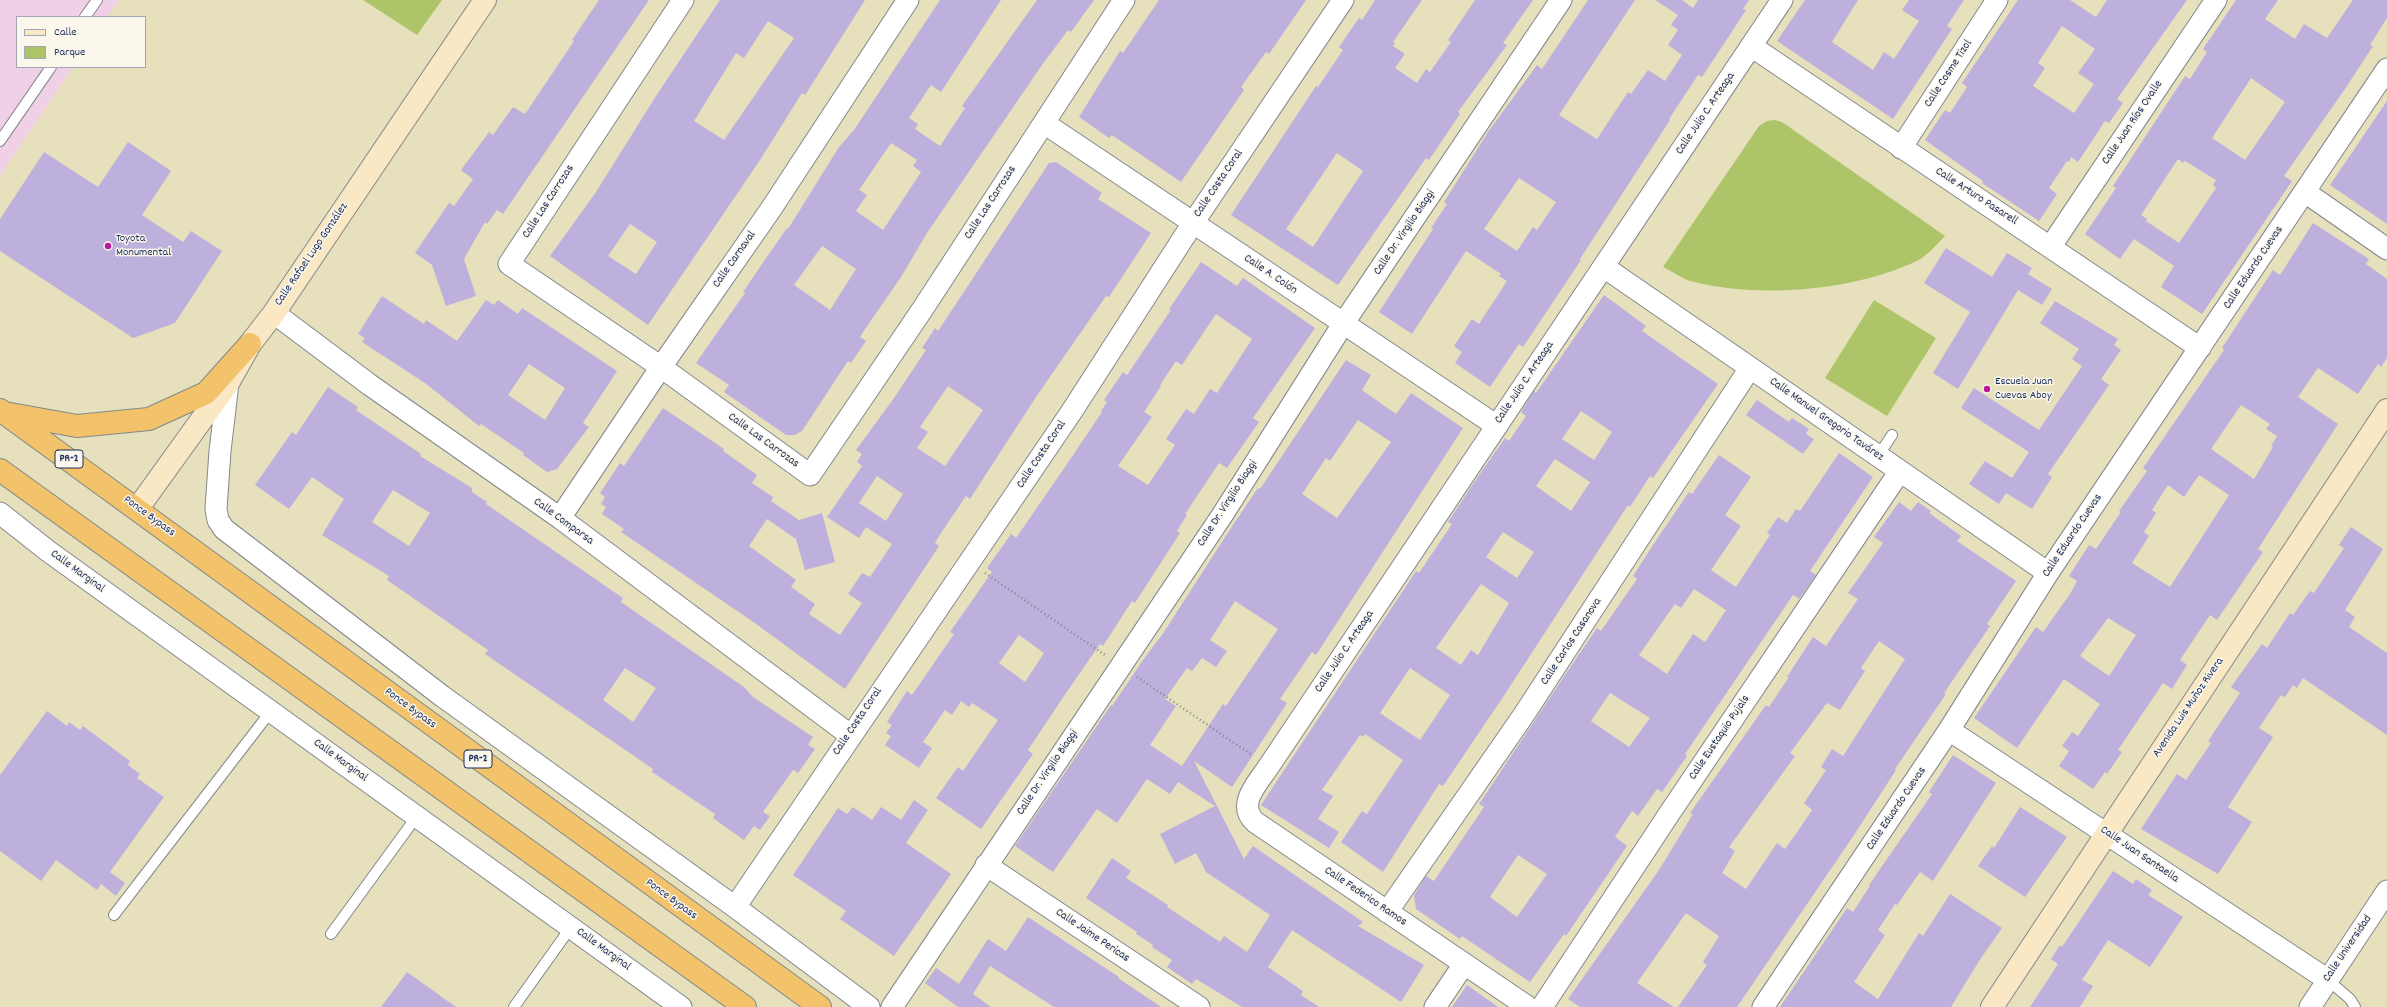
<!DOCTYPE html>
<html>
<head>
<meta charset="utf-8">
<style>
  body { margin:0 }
  #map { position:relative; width:2387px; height:1007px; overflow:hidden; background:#e7e0bc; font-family:Dekko,sans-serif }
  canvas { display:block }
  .legend { position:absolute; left:16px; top:16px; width:130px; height:52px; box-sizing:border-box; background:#fbf7ec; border:1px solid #a1a7b3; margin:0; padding:5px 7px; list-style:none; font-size:12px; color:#1b2f5e }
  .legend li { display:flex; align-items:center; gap:8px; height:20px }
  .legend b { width:20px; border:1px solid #a1a7b3 }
</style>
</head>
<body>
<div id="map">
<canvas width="2387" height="1007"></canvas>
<ul class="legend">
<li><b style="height:5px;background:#fae7c3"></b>Calle</li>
<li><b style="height:11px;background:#aec469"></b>Parque</li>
</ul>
</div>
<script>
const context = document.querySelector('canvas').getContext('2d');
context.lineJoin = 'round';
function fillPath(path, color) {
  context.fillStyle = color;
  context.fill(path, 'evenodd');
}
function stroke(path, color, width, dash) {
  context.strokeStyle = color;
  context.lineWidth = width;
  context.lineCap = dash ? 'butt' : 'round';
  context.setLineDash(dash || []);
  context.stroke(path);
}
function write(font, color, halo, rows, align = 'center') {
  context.font = font + ' Dekko,sans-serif';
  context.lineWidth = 3;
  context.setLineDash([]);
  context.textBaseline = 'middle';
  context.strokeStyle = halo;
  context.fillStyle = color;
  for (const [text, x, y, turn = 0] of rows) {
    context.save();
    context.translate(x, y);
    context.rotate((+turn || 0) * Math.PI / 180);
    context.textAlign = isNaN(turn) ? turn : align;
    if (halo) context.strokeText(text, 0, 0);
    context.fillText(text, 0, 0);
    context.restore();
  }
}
const built = new Path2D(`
  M0,0H119L107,17H17V67H73L0,176Z`);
const green = new Path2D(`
  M363,0H442L417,35Z
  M1774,120L1782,122L1945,236C1937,244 1927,256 1917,261C1853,291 1760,299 1690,281C1681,278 1672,271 1663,267L1759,126L1767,121Z
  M1874,300L1936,338L1887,416L1825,378Z`);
const building = new Path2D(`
  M599,0H649L503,214L497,210L487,224L485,222L464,259L476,296L446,306L432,265L415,253L449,203L454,206L473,179L461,170L489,132L493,135L513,107L525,114L574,41L572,40Z
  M720,0H865L814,81L805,95L802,93L760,160L648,325L550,256L596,192L656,96ZM768,21L794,38L724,140L694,121L736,53L744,58ZM630,224L657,242L636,274L608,256Z
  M940,0H1001L941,92L931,85L909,118L918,124L915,129L940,146L965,108L962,106L1037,0H1094L1071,32L1068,30L1042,65L927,233L901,277L863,332L860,337L866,341L851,363L848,361L802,431L795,435H786L724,392L729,385L696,363L745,293L743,292L762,264L787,228L788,229L839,147L854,130ZM891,143L917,160L913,166L921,172L883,230L856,211L867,195L859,190ZM822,246L856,269L830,310L794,285Z
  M1159,0H1306L1269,54L1266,52L1241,87L1244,90L1181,182L1112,135L1109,138L1079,117L1120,51L1123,53Z
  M1375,0H1422L1393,42L1395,43L1393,46L1405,54L1395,68L1417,83L1426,69L1430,72L1451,42L1448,40L1475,0H1533L1503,43L1507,45L1458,112L1460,114L1429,160L1426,158L1338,285L1231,215L1316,86L1318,87L1343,50L1339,47L1359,18L1362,20ZM1337,153L1363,171L1313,247L1286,229Z
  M1588,0H1635L1559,115L1597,139L1628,92L1631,94L1648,70L1665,81L1682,55L1668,45L1678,30L1671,25L1678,15L1655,0H1682L1693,8L1698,0H1749L1743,9L1746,10L1731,33L1702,77L1698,75L1669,119L1670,120L1580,259L1581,260L1523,347L1519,344L1490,387L1455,363L1462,352L1454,346L1472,319L1479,324L1507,281L1499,276L1501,274L1466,251L1412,334L1379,312L1433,229L1431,228L1447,204L1444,202L1488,132L1537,65L1542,69ZM1519,178L1556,202L1537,230L1533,227L1517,251L1484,229Z
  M1805,0H1858L1832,42L1873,70L1884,52L1894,59L1919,21L1902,10L1909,0H1964L1947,26L1952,29L1893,119L1777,41Z
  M2018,0H2070L2096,17L2107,0H2187L2117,99L2123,103L2109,123L2105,121L2078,162L2071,157L2069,162L2067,161L2049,188L2057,194L2039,221L1982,183L1983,181L1925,140L1945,110L1950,113L1967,87L1962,83ZM2062,26L2095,49L2078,73L2094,84L2074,113L2033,86L2045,68L2038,63Z
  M2236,0H2278L2265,19L2295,39L2304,24L2327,38L2353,0H2387V18L2370,45L2373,46L2345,89L2284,176L2292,181L2202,314L2161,287L2174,266L2134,239L2120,259L2085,234L2116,188L2113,186L2185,76L2190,79L2207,52L2203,49ZM2251,78L2285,102L2245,160L2212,138ZM2178,159L2183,163L2185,161L2216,180L2213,185L2216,188L2179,243L2146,221L2147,219L2141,215Z
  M2387,101V224L2330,185Z
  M128,142L171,171L142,215L183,242L191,231L222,251L175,323L133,338L0,251V219L44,152L98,187Z
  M1056,162L1102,193L1098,199L1151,233L1109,297L1106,296L1036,397L970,499L966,496L941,533L935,543L939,546L845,689L752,621L621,532L624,529L602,514L606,507L601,504L605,497L600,493L620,463L624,466L663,408L724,449L723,451L757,475L752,483L773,497L771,501L799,520L822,513L835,562L805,570L796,539L767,519L749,546L796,580L791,587L815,604L809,614L840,635L862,603L848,594L862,573L870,577L892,544L866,527L859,538L827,517L862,466L857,462L862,454L856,450L894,398L926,350L922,348L935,328L938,331L1049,163ZM948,386L983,410L945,466L917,448L928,432L920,427ZM877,476L903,494L886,521L859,503Z
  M2313,223L2369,259L2366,264L2387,279V358L2381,367L2378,364L2358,394L2318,368L2298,397L2338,424L2258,549L2263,552L2217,620L2210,615L2180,660L2187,665L2172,689L2163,683L2118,750L2122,752L2107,774L2105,772L2093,789L2059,766L2069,751L2062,746L2072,732L2078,736L2100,704L2064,679L2017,748L1974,718L2036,627L2043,632L2070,594L2077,581L2069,576L2089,545L2096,549L2121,512L2119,511L2147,471L2143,468L2224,350L2222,348L2273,270L2280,275ZM2241,405L2270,424L2266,429L2277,436L2271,446L2273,447L2254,479L2211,449ZM2199,475L2229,495L2170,587L2132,563L2149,536L2144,532L2156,513L2152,510L2168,485L2184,497ZM2108,618L2136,635L2109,676L2080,656Z
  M1946,248L1992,277L2007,253L2032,268L2028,274L2052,289L2042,305L2018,290L1958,389L1933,373L1970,312L1924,283Z
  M1201,262L1237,286L1243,278L1315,328L1253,418L1259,422L1227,468L1219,463L1185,514L1187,515L1177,531L1180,533L1135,603L1132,601L1103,646L1100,644L1064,696L1028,750L1033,754L981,829L936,798L958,767L963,771L998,720L972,703L969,707L961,701L952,715L945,710L923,742L932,748L919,768L885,745L891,736L886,733L892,725L887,722L907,691L912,695L921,682L954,634L950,632L992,572L987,568L1011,534L1016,538L1067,464L1102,412L1101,411L1107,402L1104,400L1123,372L1127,375L1171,310L1169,309ZM1216,314L1252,339L1217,393L1210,389L1194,414L1186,409L1166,439L1175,445L1148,485L1118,466L1152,417L1144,412L1161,386L1160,385L1176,361L1182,365ZM1019,635L1044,653L1025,682L999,663Z
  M1604,295L1646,326L1642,331L1718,384L1653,478L1650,476L1630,507L1628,505L1505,694L1443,786L1439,784L1383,872L1341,842L1362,811L1367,814L1403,760L1365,734L1363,737L1360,735L1322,790L1333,796L1318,819L1339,832L1329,848L1261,805L1416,571L1419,573L1452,524L1448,522L1475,481L1505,438L1509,441L1526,416L1521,412L1529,399L1534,391L1536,393ZM1581,411L1612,432L1594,460L1562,439ZM1555,459L1590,482L1571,511L1536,486ZM1503,532L1534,552L1517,578L1486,557ZM1481,584L1509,603L1478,655L1471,650L1461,665L1436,648ZM1410,668L1450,695L1420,740L1380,713Z
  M382,296L424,324L426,320L457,341L486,300L494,305L498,300L518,314L522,308L617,371L583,423L589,427L557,469L547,472L523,455L524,453L481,424L479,426L425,383L362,342L365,338L358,334ZM529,364L565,388L545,420L508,395Z
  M2055,301L2118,339L2114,345L2121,350L2101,379L2109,385L2048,474L2052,477L2032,509L2006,493L1999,504L1969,484L1985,461L2012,478L2029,452L1961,408L1974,388L2039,430L2082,366L2072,359L2079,349L2040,323Z
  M1346,360L1371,375L1362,390L1396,414L1411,393L1463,428L1316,655L1312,652L1280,699L1287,703L1232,787L1194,761L1244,859L1253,846L1363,922L1358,926L1424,965L1401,1002L1292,930L1268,967L1303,991L1301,995L1319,1007H1242L1196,979L1192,984L1167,967L1172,960L1152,947L1153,945L1136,934L1137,932L1086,898L1112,858L1131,871L1126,878L1168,905L1167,907L1220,942L1224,936L1247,952L1270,915L1206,872L1196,853L1175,864L1160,834L1215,806L1178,782L1170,794L1147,779L1117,823L1097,809L1053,872L1015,846L1111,705L1112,706L1143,660L1164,632L1229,531L1258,488L1260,489ZM1358,420L1391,442L1337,518L1302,494L1326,458L1330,461ZM1235,601L1278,629L1226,706L1223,704L1182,766L1150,745L1176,706L1165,699L1187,668L1192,671L1202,658L1216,667L1227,651L1210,640Z
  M328,387L358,407L356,410L421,454L420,456L472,488V492L487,502L486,504L623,598L621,602L744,687L753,697L813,737L808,745L815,749L798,773L793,770L763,812L770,816L760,830L754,826L744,840L713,818L715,814L652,772L653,769L485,654L488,650L387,580L389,576L322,535L344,499L312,477L289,509L255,485L292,432L296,435ZM393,490L430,513L409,546L372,522ZM625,668L656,688L633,722L603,700Z
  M1757,400L1789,422L1792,418L1809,429L1806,434L1814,439L1803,454L1746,415Z
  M1839,453L1873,477L1810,571L1816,575L1799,599L1793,595L1685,754L1687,756L1662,792L1657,789L1638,816L1632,811L1615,837L1627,846L1566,936L1564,934L1530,982L1462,936L1460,939L1416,909L1414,895L1426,876L1434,881L1484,807L1479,804L1571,666L1597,628L1601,631L1637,579L1633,576L1659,536L1689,492L1692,494L1719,455L1751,477L1725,515L1741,526L1711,570L1736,587L1770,535L1767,533L1778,517L1787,523L1796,509L1800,511ZM1694,589L1726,610L1705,642L1693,634L1667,674L1639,655L1675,604L1681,608ZM1610,693L1650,718L1629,747L1591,721ZM1518,855L1547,874L1517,917L1490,897Z
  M1899,502L1911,511L1918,502L1931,511L1929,513L1961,536L1957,541L2016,581L1987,624L1990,626L1944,693L1946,694L1895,769L1896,770L1856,832L1737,1007H1678L1707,965L1703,962L1719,936L1686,913L1637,983L1674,1007H1580L1568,999L1659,870L1693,814L1690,813L1766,705L1769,707L1789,677H1787L1813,637L1826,646L1858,599L1848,593L1883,543L1874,537ZM1879,641L1905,659L1843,756L1832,749L1821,767L1826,770L1804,803L1812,810L1800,828L1785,849L1777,843L1746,889L1722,873L1735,851L1729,847L1795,756L1790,753L1827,703L1840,710L1865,671L1861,668Z
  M2351,527L2383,549L2345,610L2355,617L2349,627L2387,653V735L2303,678L2297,688L2293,685L2285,697L2281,695L2259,728L2273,737L2228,807L2252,822L2218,874L2141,829L2177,774L2186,780L2211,743L2208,741L2240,693L2231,687L2262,644L2267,648L2290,613L2293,615L2310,591L2314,593L2344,548L2339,545Z
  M47,711L67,726L69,722L80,730L83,726L130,761L128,765L140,774L137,778L164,797L110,872L125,883L116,896L101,884L97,890L56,860L41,881L0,851V775Z
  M1953,755L1996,783L1933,881L1920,872L1897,905L1895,904L1878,930L1885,935L1854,982L1878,999L1919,933L1923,936L1950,894L2002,928L1979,961L1951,1007H1780L1847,908L1853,912L1870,886L1869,885L1932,794L1929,792Z
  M914,800L928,810L906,843L951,874L894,956L840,919L846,911L793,875L838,808L847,814L853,807L872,820L881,807L901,820Z
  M2020,807L2067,837L2025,897L1978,866L1992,846L1994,848Z
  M2113,871L2133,884L2136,879L2152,890L2148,895L2183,917L2150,967L2108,940L2082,980L2093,986L2080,1007H2030L2058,964L2051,959L2060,945L2062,947Z
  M1028,917L1119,977L1118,978L1161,1007H1054L990,966L973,994L991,1007H958L925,983L936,968L959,984L988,939L1006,951Z
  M407,972L456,1007H381Z
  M1467,985L1498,1007H1452Z`);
const path = new Path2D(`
  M985,573L1105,655
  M1137,677L1252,755`);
const lane = new Path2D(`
  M85,17L97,0
  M0,141L51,67
  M1878,456L1892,435
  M114,915L271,711
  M331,934L417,816
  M2328,980L2350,999L2355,1007
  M514,1007L571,927`);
const street = new Path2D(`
  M683,0L509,264L661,367L810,475L922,310L1124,0
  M1751,46L2200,348
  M1044,123L1497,426
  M1901,148L1997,0
  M2305,192L2387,249
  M2051,246L2216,0
  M1604,267L2048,573
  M274,313L370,385L560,518L850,735
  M228,383L220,451L216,509L218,520L224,529L442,696L735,907L869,1007
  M0,513L48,551L681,1007
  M560,518L661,367L771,209L908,0
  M1949,730L2328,980
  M986,865L1199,1007
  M735,907L1072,411L1193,223L1343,0
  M1387,912L1523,716L1750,368
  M892,1007L1223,514L1343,324L1561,0
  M1435,1007L1464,964
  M1528,1007L1255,822C1236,804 1258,783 1269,766L1782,0
  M1542,1007L1669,814L1900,471
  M1763,1007L1949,730L2048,573L2387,69
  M2310,1007L2387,891`);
const secondary = new Path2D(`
  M138,508L228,383L250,344L274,313L485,0
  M1992,1007L2387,410`);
const highway = new Path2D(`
  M0,410L820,1007
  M10,414L77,426L149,419L206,393L250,344
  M0,470L745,1007`);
const markers = [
  [108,246,4,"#b5179e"],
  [1987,389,4,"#b5179e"]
];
const shields = [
  [69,459,28],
  [478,759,28]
];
const shieldNames = [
  ["PR-2",69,459],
  ["PR-2",478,759]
];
const streetNames = [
  ["Calle Cosme Tizol",1949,74,-57],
  ["Calle Julio C. Arteaga",1706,114,-56],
  ["Calle Juan Ríos Ovalle",2133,123,-56],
  ["Calle Costa Coral",1219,184,-56],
  ["Calle Arturo Pasarell",1976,197,33],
  ["Calle Las Carrozas",549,202,-57],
  ["Calle Las Carrozas",991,203,-57],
  ["Calle Dr. Virgilio Biaggi",1405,233,-56],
  ["Calle Rafael Lugo González",312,255,-56],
  ["Calle Carnaval",735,260,-55],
  ["Calle Eduardo Cuevas",2254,268,-56],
  ["Calle A. Colón",1270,275,34],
  ["Calle Julio C. Arteaga",1525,383,-56],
  ["Calle Manuel Gregorio Tavárez",1826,420,35],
  ["Calle Las Carrozas",763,441,36],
  ["Calle Costa Coral",1042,455,-56],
  ["Calle Dr. Virgilio Biaggi",1228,504,-57],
  ["Ponce Bypass",149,517,36],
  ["Calle Comparsa",563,522,36],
  ["Calle Eduardo Cuevas",2073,536,-56],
  ["Calle Marginal",77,572,36],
  ["Calle Carlos Casanova",1572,642,-57],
  ["Calle Julio C. Arteaga",1345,652,-56],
  ["Avenida Luis Muñoz Rivera",2189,708,-56],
  ["Ponce Bypass",410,709,36],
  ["Calle Costa Coral",858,722,-56],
  ["Calle Eustaquio Pujals",1720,738,-56],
  ["Calle Marginal",340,761,36],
  ["Calle Dr. Virgilio Biaggi",1048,773,-56],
  ["Calle Eduardo Cuevas",1897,809,-56],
  ["Calle Juan Santaella",2139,855,34],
  ["Calle Federico Ramos",1365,897,34],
  ["Ponce Bypass",671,900,36],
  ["Calle Jaime Pericas",1092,936,34],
  ["Calle Universidad",2348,949,-56],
  ["Calle Marginal",603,950,36]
];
const poiNames = [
  ["Toyota",116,239],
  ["Monumental",116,253],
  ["Escuela Juan",1995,382],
  ["Cuevas Aboy",1995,396]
];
fillPath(built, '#efd0e6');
fillPath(green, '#aec469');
fillPath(building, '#bdb0dd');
stroke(lane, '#81888d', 12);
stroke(street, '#81888d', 23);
stroke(secondary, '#81888d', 24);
stroke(highway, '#81888d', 24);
stroke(path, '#81888d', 2.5, [1, 3]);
stroke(lane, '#fff', 10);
stroke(street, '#fff', 21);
stroke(secondary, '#fae7c3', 22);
stroke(highway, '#f2c36a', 22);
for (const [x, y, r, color] of markers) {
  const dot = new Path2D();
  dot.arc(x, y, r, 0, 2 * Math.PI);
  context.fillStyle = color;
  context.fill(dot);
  stroke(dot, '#fbf7ec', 1.5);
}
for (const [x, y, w] of shields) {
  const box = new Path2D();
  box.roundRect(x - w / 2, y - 9, w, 18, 3);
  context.fillStyle = '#fbf7ec';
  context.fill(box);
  stroke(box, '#1b2f5e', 1);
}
write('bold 11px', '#1b2f5e', null, shieldNames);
write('12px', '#1b2f5e', '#fbf7ec', streetNames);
write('12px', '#1b2f5e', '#fbf7ec', poiNames, 'left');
</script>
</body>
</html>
